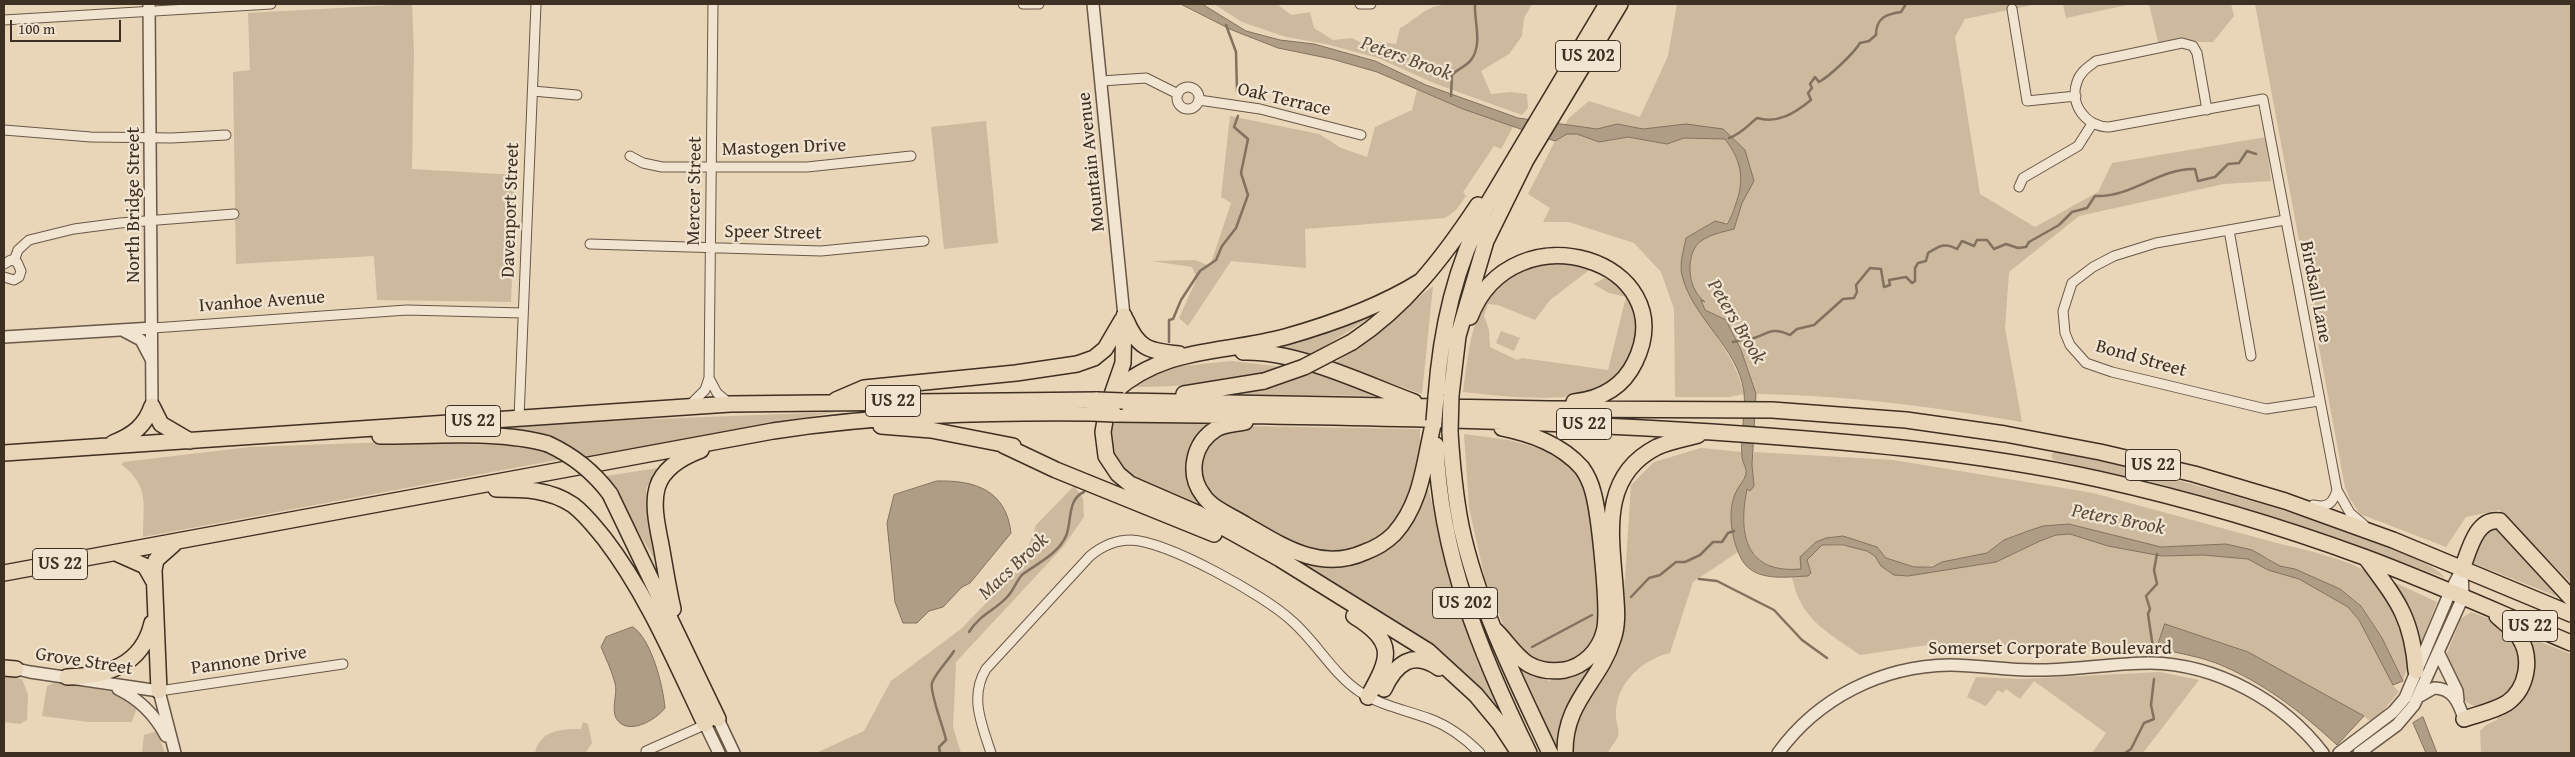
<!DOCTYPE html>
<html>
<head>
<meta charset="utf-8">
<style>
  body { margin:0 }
  #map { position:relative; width:2575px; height:757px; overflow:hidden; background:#e9d5b7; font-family:"Gentium Book Plus",serif }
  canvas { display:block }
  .frame { position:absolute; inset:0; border:5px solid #3e2f23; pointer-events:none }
  .scale { position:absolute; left:10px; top:20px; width:111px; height:22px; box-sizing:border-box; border:2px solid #3e2f23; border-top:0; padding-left:6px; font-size:15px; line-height:18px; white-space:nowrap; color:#3e2f23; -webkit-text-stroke:4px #f1e4d0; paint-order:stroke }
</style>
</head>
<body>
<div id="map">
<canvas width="2575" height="757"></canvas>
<div class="frame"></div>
<div class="scale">100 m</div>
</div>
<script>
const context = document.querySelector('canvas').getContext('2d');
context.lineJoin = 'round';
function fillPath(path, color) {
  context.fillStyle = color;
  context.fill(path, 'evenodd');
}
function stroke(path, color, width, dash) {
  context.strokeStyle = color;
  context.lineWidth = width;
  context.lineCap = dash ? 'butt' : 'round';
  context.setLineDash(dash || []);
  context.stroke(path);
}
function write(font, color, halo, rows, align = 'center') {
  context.font = font + ' "Gentium Book Plus",serif';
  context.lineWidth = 4.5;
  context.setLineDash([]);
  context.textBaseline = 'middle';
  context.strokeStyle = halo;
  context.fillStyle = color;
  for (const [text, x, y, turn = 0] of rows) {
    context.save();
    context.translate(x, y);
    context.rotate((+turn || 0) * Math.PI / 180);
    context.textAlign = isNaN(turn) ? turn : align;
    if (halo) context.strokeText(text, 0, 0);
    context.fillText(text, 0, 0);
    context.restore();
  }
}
const green = new Path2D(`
  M412,4L414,52L412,169L516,175L511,302L377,300L374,256L236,264L233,72L250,70L248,13Z
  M1214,4H1277L1291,15L1310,12L1314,28L1333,40L1352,38L1363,44L1374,41L1396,44L1400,28C1410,23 1420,13 1429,9C1445,0 1510,4 1532,4L1524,18L1522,36L1509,54L1481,71L1491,94L1510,92L1527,94L1528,108L1522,115L1436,84L1378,58L1326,44L1286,37L1242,22Z
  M1677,4H2037L1965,19L1955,37L1980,194L2035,227L2098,192L2112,163L2266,137L2271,181L2224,184L2079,216L2009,272L2005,328L2022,422C1933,407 1847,395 1756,394L1741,350L1726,320L1705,310L1701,300H1704C1701,297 1695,292 1693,289C1689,276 1687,252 1701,241C1711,234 1723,232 1734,229L1742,203L1754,181L1745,150L1723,129H1643L1617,124L1597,129L1564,126L1569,118L1589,101L1640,117L1668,56Z
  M2063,4H2132L2066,18Z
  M2149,4H2231L2234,16L2213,42H2190L2159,46Z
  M2255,4H2571V583L2499,510L2466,517L2446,547L2360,514L2350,499L2345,487Z
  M1417,90L1463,109L1514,125L1501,149L1494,146L1463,192L1466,196L1456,210L1445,218L1305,229L1306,268L1231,261L1188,326L1179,318L1197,278L1192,267L1152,261L1195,260L1210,266L1231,203L1221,197L1230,116L1319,134L1341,148L1367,157L1375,127L1412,110Z
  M986,121L998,243L944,249L931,127Z
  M1567,134H1577L1599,142L1628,137L1667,144L1684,138L1725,139C1748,170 1742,186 1730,220L1722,224L1714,221L1686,238C1685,248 1679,267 1683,276C1697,319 1734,348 1744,394L1729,397H1675L1674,309L1661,272L1634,243L1569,222H1543L1550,208L1528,194L1555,141Z
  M1550,259L1592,268L1550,300L1535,320L1498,305L1488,304L1484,316L1489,330L1490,347L1517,360L1522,358L1608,370L1626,297L1609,293L1593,284L1605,278C1624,289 1630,291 1635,314C1636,320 1638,326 1638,333C1636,348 1632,362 1622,375C1593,409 1503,396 1463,392C1469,348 1472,297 1513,271C1523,265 1539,263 1550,259Z
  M1433,286L1422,394L1334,364Z
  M1387,307L1311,355L1269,347Z
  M1501,331L1520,338L1514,351L1496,343Z
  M1232,361L1284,367C1231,383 1183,387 1128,387L1172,367Z
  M1311,369L1381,396L1216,394Z
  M836,412L586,457L551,436L502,428L577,422Z
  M1110,421H1222L1190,478L1234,524L1126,477L1109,454Z
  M1239,426L1420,429V454L1411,500L1395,527L1362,550L1314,554L1220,505L1202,487L1199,457L1211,438Z
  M1464,434L1509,440L1549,451L1565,460L1578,476L1591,497L1601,626L1589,652L1567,665L1541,666L1511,644L1485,579L1469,508Z
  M391,442L533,446L562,459L143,537C143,504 150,487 122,465L123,462L250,447Z
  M1701,448L1742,452C1742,459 1747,467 1746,474C1744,483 1738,487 1735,495C1729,511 1731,536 1738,552L1693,582L1670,653C1643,659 1616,683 1616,713C1615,720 1620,730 1618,736C1616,742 1610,747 1608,753H1570L1572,724L1622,622L1631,485L1654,462Z
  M1754,452L1893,460L2093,493L2284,545C2304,549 2348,560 2365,571C2387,584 2410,640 2407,666C2407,671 2404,676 2403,681L2382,638L2362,606L2340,589L2295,569L2280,566L2268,558L2226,544L2161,547L2069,524L2043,526L2028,531L2004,540L1987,553L1924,567H1914L1886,558L1877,547L1843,536L1826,538L1816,542L1801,569C1745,574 1738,534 1747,488L1754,486L1752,465Z
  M2054,452C2107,458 2426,543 2445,578L2348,542L2230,503L2156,483L2054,460L2051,456Z
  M658,468L646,489L656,562L606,476Z
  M1427,483L1455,599L1477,661L1505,722L1484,698L1286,557L1372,555Z
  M1074,486L1083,498L1084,517L1063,547L956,662L953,727L961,753H816L864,731L891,681L961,629L1021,567L1036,525Z
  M2492,529H2501L2509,535L2561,598L2473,563L2483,537Z
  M2070,534L2162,556L2203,555L2248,559L2268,570L2299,579L2348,607L2359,620L2393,685L2399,692L2382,712L2370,721L2364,716L2248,652L2166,624L2157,648L1935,644L1860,655C1827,632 1800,619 1792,577L1808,576L1811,573L1807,560L1822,545C1837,547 1853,544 1867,551C1887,560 1876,573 1908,576L1996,562L2040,541L2056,535Z
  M2385,578L2437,602L2420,646Z
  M2471,612L2490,619L2510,631L2523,664L2509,696L2478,708L2466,702L2446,663L2447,653L2461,619Z
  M2528,637L2571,654V753H2481L2480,731L2486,725L2497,720L2498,713L2532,669Z
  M1593,664L1565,713L1557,747L1519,667L1549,681Z
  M2160,672L2199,680L2143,753H2092L2106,733L2034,681L2020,699L2006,689L2003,693L1998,690L1986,706L1967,697L1976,677L2020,679Z
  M4,676L22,679L28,695L27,720L20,724L4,722Z
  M59,681L118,693L137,707L132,722H89L42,716L47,686Z
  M583,722L588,724L592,743L586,752L535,753C540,730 561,729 581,729Z
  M157,731L165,753H142L144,735Z`);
const water = new Path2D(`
  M1181,4H1202L1246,31L1280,40L1314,44L1375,61L1426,85L1518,118L1597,129L1617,124L1643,129L1686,124L1723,129L1745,150L1754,181L1742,203L1734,229C1723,232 1711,234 1701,241C1687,251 1688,278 1695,290C1697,295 1702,299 1705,302L1701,300L1705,310L1726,320L1741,350L1756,394L1752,465L1754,486L1750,491L1747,489C1738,534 1745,574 1801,569L1800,557L1816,542L1826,538L1843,536L1877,547L1886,558L1914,567H1932L1942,562L1987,553L2004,540L2028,531L2043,526L2069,524L2161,547L2226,544L2252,550L2280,566L2295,569L2340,589L2361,606L2382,638L2403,681L2393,685L2359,620L2348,607L2299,579L2268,570L2248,559L2203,555L2162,556L2108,546L2070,534L2056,535L2040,541L1996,562L1908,576L1894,575L1881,566L1875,556L1867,551L1843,545H1822L1807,560L1811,573L1808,576C1785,577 1755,582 1742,560C1732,542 1727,513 1735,494C1738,486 1744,482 1746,474C1747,468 1742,462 1742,456C1740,435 1746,412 1744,392C1738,347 1692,318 1682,275C1679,264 1684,249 1686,238L1715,221L1727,224C1731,219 1733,212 1735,206C1745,180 1742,161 1725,139L1684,138L1667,144L1628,137L1599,142L1577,134H1567L1555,141L1463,109L1377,72L1332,59L1278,48L1232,30Z
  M937,481C975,480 1006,490 1011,533L970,583L962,587L943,607L929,611L917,623H903L895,602L887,523L894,495Z
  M2165,624L2248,652L2364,716L2337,745C2300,711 2263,682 2216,663C2198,656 2176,653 2157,648Z
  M633,627C652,640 663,686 665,708C656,720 627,737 616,718C611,708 618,694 615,683C612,671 606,659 601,647L606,637Z
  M2423,717L2437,753H2426L2413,723Z`);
const stream = new Path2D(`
  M1226,25L1236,52L1237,91
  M1451,96L1452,75C1457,69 1467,66 1471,60C1483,44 1474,22 1475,4
  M1729,138C1741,134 1747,126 1757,118C1778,124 1795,113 1811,100L1808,93L1812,88L1810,84L1815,77L1819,82C1830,76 1854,53 1860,43L1869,41L1876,35C1876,18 1886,14 1901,12L1906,4
  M1169,342V320L1173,319L1181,300L1200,271L1216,260L1222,246L1236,228L1248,195L1241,173L1248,139L1234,127L1238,116
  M1733,342C1739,340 1744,340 1750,339C1767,336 1769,325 1790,335L1797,329L1814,325L1843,299L1854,298L1857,292L1856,285L1870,268L1881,269L1884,287L1890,285L1889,280L1906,277L1912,283L1915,281V268L1918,263L1926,261L1928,253C1939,246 1945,242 1957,249L1962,241L1974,246L1977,240H1987L1994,249L2006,244L2018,248L2026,247L2029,242L2059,225L2072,212L2087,208L2095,196C2131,198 2159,168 2195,169L2198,181L2215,177L2228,164L2239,163L2247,151L2256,154
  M1699,579L1717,581L1774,610L1802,640L1827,658
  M1631,597L1649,578L1660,575L1676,562H1685L1700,555L1713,542H1722L1728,533L1734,531
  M969,632C979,615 996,610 1008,596C1014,590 1017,579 1023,574C1038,563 1058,554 1066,536C1072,522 1067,499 1084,492
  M1532,647L1592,615
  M2153,648L2148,614L2150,609L2146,596L2157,584L2154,570L2157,554
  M940,753L939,747L946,740C944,729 929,691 932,683C936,672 948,661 954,651
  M2125,753L2131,749L2144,723L2154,719L2151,705L2154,679`);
const minor = new Path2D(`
  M1023,4H1039
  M1360,4H1371
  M2012,9L2027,101L2076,96
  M4,20L271,4
  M1101,81L1146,78L1178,94
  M1177 98a11 11 0 1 1 22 0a11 11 0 1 1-22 0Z
  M533,91L577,95
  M1199,100L1260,109L1361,135
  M2207,110L2197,53L2193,46L2182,43L2096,61C2088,67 2080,72 2077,82C2069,104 2086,127 2109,127L2263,99L2337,490C2333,504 2327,508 2313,505
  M4,130L91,137L172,138L226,135
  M630,156L643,163L662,167H807L911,156
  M2019,187L2023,178L2078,146L2092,124
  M2285,220L2156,243L2114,256L2093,267L2072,283L2063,311L2065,333L2070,345L2086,363L2112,372L2266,409L2319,401
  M2229,230L2251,356
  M590,244L821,251L924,241
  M14,261L18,250L29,240L74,229L120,223L234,214
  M4,264L11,260L17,262L21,271L19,277L14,280L4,277
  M153,328L407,310L523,313
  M709,378L717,393L730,404
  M689,406L705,390L709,378L713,4
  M519,418L536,4
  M2337,490L2350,513L2364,525
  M159,691L343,664
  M646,751L709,723
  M991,753C982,725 969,697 986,669L1090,556C1102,546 1116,540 1131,540C1169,542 1264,595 1292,621C1317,643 1333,674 1360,692C1382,706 1406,710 1430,719C1449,726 1466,739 1480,753`);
const tertiary = new Path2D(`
  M149,4L152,406
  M1093,4L1124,316
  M124,331L141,340L151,359
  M4,337L153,328
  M2439,654L2457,691L2458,700
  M8,667L30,672L159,691L175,753
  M118,689C139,699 155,715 166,736
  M2420,696L2434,688C2453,688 2459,703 2464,719
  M718,719L734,753
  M705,724L719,753
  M1778,753C1818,698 1881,666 1950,665C1980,665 2010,671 2041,670C2077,670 2114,663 2150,663C2217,664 2283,701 2323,753
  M2339,753L2393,712L2405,698L2450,592L2462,569
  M2359,753L2397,725L2414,705L2463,597L2462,570`);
const trunk = new Path2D(`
  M1124,316L1123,363L1107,409L1103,432L1106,456L1118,474L1130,484L1199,514L1280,559L1428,651L1476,695L1500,724L1519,753
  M1470,317C1513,206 1684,261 1635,362C1623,387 1601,399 1574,402
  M1126,320C1138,349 1149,351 1179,354
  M1352,342C1405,307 1443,258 1478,205
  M1243,352C1296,350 1363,383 1414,402
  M1114,392C1165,346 1222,354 1285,337C1331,324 1381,306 1421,281
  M1184,394L1264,381
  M1451,395L1458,336L1486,241L1526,160L1620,4
  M1436,397C1441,328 1455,266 1487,205L1607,4
  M836,400L864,388L1016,373L1077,364L1094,358L1105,349L1122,320
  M1123,401L1549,409L1772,410L1906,420L2005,434L2100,452L2194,474L2285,501L2393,540L2571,614
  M152,406L161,424L190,441
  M1114,414C1314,416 1513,419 1712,432C1842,441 1971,451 2098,479C2188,499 2277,525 2364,557C2434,583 2502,614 2571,643
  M1245,422C1235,424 1225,424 1216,429C1193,443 1187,474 1203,495C1212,509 1232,516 1246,525C1284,547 1321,572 1365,552C1376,548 1386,542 1394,534C1423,502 1424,460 1434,421
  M881,426L931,430L1013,446
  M1450,432C1452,464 1455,495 1461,526C1478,606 1516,680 1550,753
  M380,436C432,436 500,430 548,444
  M113,443C133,435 145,426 152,406
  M1003,445L1056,470L1214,534
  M1436,445C1440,556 1481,655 1529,753
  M4,453L730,404L1097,400
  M496,489C524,489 549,489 573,505C585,514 594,526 604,538C647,594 675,661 705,724
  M610,494L718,719
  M118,554L145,566L153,580
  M2366,558C2397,600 2412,617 2416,671
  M2462,569C2469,551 2476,517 2500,521L2571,598
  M4,573L773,431C879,415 985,412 1092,413
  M673,609C668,588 665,567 661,545C651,497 648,470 701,450
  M1354,616C1397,642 1390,658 1368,697
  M1494,629C1506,640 1514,655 1528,664C1540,671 1552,672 1565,670C1584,666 1599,651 1604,632C1610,613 1599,513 1593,492C1591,484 1587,475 1582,468C1561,444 1531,434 1502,428
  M4,668L16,669
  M67,677C106,676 142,666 152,623
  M1384,689C1396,663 1413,650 1439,668
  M159,691L154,570L156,560L174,544
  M2464,719C2478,714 2494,711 2507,703C2527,689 2533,658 2519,637C2514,629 2504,623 2497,616
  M1565,753C1564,701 1600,682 1613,639C1619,622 1616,604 1615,586C1611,534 1600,476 1657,447C1670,441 1684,439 1698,435`);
const trunkBridge = new Path2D(`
  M1264,381L1304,367L1352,342
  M1097,400L1123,401
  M1092,413L1114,414
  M1434,421L1436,397
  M1450,432L1451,395
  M548,444C574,456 593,471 610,494`);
const shields = [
  [1588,56,65],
  [893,401,55],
  [473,421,55],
  [1584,424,55],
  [2153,465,55],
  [60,564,55],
  [1465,603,65],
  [2530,626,55]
];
const shieldNames = [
  ["US 202",1588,56],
  ["US 22",893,401],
  ["US 22",473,421],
  ["US 22",1584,424],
  ["US 22",2153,465],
  ["US 22",60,564],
  ["US 202",1465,603],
  ["US 22",2530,626]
];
const streetNames = [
  ["Oak Terrace",1284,100,13],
  ["Mastogen Drive",784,148,-2],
  ["Mountain Avenue",1092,162,-96],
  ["Mercer Street",695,191,-89],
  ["North Bridge Street",134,205,-90],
  ["Davenport Street",511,210,-88],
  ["Speer Street",773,233,1],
  ["Birdsall Lane",2315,292,79],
  ["Ivanhoe Avenue",262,302,-4],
  ["Bond Street",2141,359,16],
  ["Somerset Corporate Boulevard",2050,649],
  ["Pannone Drive",249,661,-8],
  ["Grove Street",84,662,9]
];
const waterNames = [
  ["Peters Brook",1406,59,20],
  ["Peters Brook",1736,322,59],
  ["Peters Brook",2118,520,11],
  ["Macs Brook",1014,567,-43]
];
fillPath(green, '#ccb99e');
fillPath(water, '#af9d85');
stroke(water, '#82715e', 1);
stroke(stream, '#82715e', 2.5);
stroke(minor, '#695848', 11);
stroke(tertiary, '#695848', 14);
stroke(trunk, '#3e2f23', 18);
stroke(minor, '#f1e4d0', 9);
stroke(tertiary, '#f1e4d0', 11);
stroke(trunk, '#e9d5b7', 15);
stroke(trunkBridge, '#3e2f23', 18, []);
stroke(trunkBridge, '#e9d5b7', 15);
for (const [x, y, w] of shields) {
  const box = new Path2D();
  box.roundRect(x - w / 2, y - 15.5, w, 31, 4);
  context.fillStyle = '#f1e4d0';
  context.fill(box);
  stroke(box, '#3e2f23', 1);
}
write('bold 18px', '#3e2f23', null, shieldNames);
write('19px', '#3e2f23', '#f1e4d0', streetNames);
write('italic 20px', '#5a4a3c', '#f1e4d0', waterNames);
</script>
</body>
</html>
